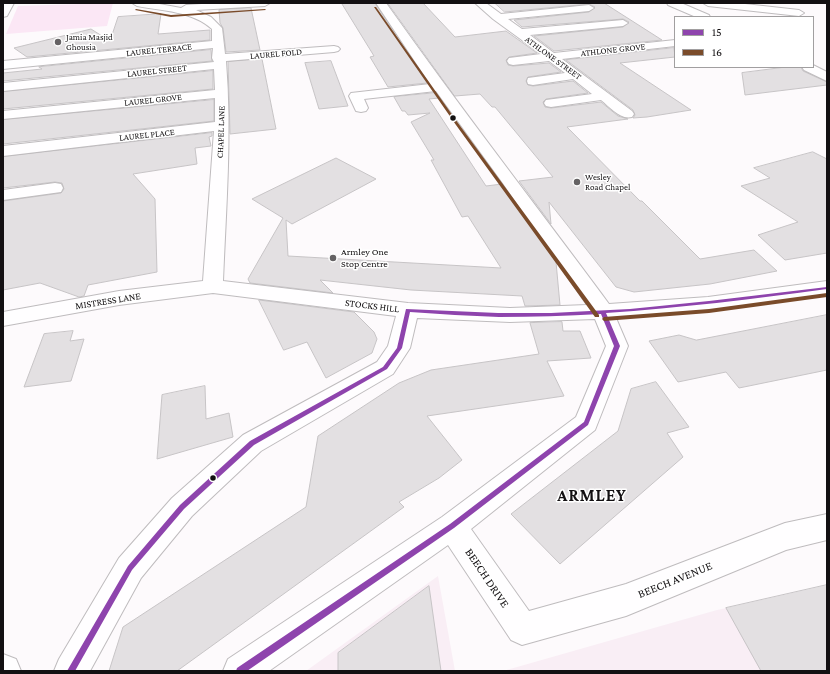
<!DOCTYPE html>
<html>
<head>
<meta charset="utf-8">
<style>
  body { margin:0 }
  #map { position:relative; width:830px; height:674px; overflow:hidden; background:#fdfafc; font-family:"Crimson Pro",serif }
  canvas { display:block }
  .frame { position:absolute; inset:0; border:4px solid #131012; pointer-events:none }
  .legend { position:absolute; left:674px; top:16px; width:140px; height:52px; box-sizing:border-box; background:#fff; border:1px solid #a19fa0; margin:0; padding:5px 7px; list-style:none; font-size:12px; color:#131012 }
  .legend li { display:flex; align-items:center; gap:8px; height:20px }
  .legend b { width:20px; border:1px solid #a19fa0 }
</style>
</head>
<body>
<div id="map">
<canvas width="830" height="674"></canvas>
<div class="frame"></div>
<ul class="legend">
<li><b style="height:5px;background:#8e44ad"></b>15</li>
<li><b style="height:5px;background:#7a4b2a"></b>16</li>
</ul>
</div>
<script>
const context = document.querySelector('canvas').getContext('2d');
context.lineJoin = 'round';
function fillPath(path, color) {
  context.fillStyle = color;
  context.fill(path, 'evenodd');
}
function stroke(path, color, width, dash) {
  context.strokeStyle = color;
  context.lineWidth = width;
  context.lineCap = dash ? 'butt' : 'round';
  context.setLineDash(dash || []);
  context.stroke(path);
}
function write(font, color, halo, rows, align = 'center') {
  context.font = font + ' "Crimson Pro",serif';
  context.lineWidth = 3;
  context.setLineDash([]);
  context.textBaseline = 'middle';
  context.strokeStyle = halo;
  context.fillStyle = color;
  for (const [text, x, y, turn = 0] of rows) {
    context.save();
    context.translate(x, y);
    context.rotate((+turn || 0) * Math.PI / 180);
    context.textAlign = isNaN(turn) ? turn : align;
    if (halo) context.strokeText(text, 0, 0);
    context.fillText(text, 0, 0);
    context.restore();
  }
}
const built = new Path2D(`
  M438,576L455,671H306Z
  M827,587V671H503L717,610Z`);
const green = new Path2D(`
  M113,3L107,26L6,34L18,6Z`);
const building = new Path2D(`
  M362,3H375L427,83L388,87L370,57L374,56L342,4Z
  M388,3H423L455,37L506,31L537,53L509,57L506,60L508,65L513,66L549,63L561,72L528,77L526,81L528,85L533,86L573,81L588,93L546,99L543,102L545,107L551,108L601,102L618,116L628,119L567,127L640,201H642L700,259L754,250L777,271L710,284L634,292L616,287L549,202L551,224L519,181L553,177L495,107H492L480,94L455,96Z
  M495,3H604L662,40L554,51L534,36L623,27L629,22L623,19L522,27L514,20L589,12L595,7L589,4L505,12Z
  M251,8L260,50L226,52L223,28L220,23L219,10Z
  M161,14L158,34L210,30V40L27,57L14,48L91,29L110,41L118,17Z
  M674,48L675,57L620,63L691,110L647,117L633,118L635,115L633,110L566,60Z
  M211,50L212,61L3,81V73L42,69L39,67Z
  M262,59L276,129L230,134L228,62Z
  M331,61L348,106L319,109L305,63Z
  M786,67H801L803,71L827,82V85L745,95L742,73Z
  M213,71V89L3,109V92Z
  M435,93L439,98L429,99L486,186L502,184L556,262L560,305L525,306L522,296L411,290L320,280L333,293L250,283L248,279L283,218L252,199L336,158L376,179L292,224L286,220L288,256L501,268L468,216L462,217L431,160H434L411,122L430,113L408,115L405,111H402L394,97Z
  M214,100V121L3,144V120Z
  M212,133V136L209,137L211,146L195,148L197,164L133,174L155,199L157,272L88,285L84,296L79,297L40,283L3,290V201L61,193L64,189L62,183L55,182L3,188V157Z
  M813,152L827,159V253L785,260L758,235L798,222L741,186L770,178L754,168Z
  M259,300L354,312L374,332L377,339L372,353L326,378L307,342L284,350Z
  M827,315V370L739,388L726,372L678,382L649,341L679,335L696,340Z
  M562,322L563,331H580L591,358L547,361L564,396L427,416L462,460L439,478L399,502L404,507L177,671H109L123,627L306,507L318,436L399,383L431,370L539,354L530,323Z
  M73,331L70,341L84,339L71,381L24,387L44,334Z
  M656,382L689,427L667,433L683,457L560,564L511,514L618,431L631,389Z
  M205,386L206,419L229,413L233,437L157,459L162,395Z
  M827,585V671H761L726,608Z
  M429,586L441,671H338V653Z`);
const minor = new Path2D(`
  M4,3H14L7,16L3,17Z
  M132,3H154L181,8L186,5L217,3H270L265,6L196,10L211,17L222,28L225,54L334,46L338,47L340,49L338,51L334,52L226,61C232,134 226,208 223,281L408,303L510,308L587,305L502,182L436,91L364,99L368,108L366,111L361,112L356,111L349,96L351,93L430,84L376,3H386C458,105 535,204 609,304L708,297L827,281V295L708,311L616,318L628,346L595,430L471,529L529,611L626,584L785,523L827,514V540L786,550L626,616L522,645L511,640L448,545L269,671H223L228,659L442,517L576,417L606,346L595,319L510,322L417,318L410,348L393,374L261,451L192,516L141,578L90,671H54L59,659L119,558L172,498L243,435L377,362L388,346L396,316L213,293L119,305L3,326V312L119,291L203,281L214,131L3,156V146L215,122V98L3,119V111L215,90L214,69L3,91V83L214,62L212,58L213,48L3,69V61L212,41V29C192,11 163,11 137,6Z
  M475,3H486L501,14L589,5L594,8L589,11L508,19L522,29L623,20L628,23L623,26L530,35L554,53L675,40V46L562,59L632,111L634,114L632,117C620,120 610,107 601,100L551,107L546,106L544,103L546,100L592,94L573,79L533,85L528,84L527,81L528,78L565,73L549,61L513,65L509,64L507,61L509,58L541,54L493,19Z
  M667,3H681L709,15L710,17H696L668,5Z
  M703,3H736L799,10L804,13L799,16L708,6Z
  M813,65L827,72V81L804,70L802,67H813Z
  M55,183L61,184L63,188L61,192L3,200V190Z
  M3,654L16,659L21,671H3Z`);
const bus1 = new Path2D(`
  M827,287V289C753,299 680,308 606,313L620,346L588,425L454,528L247,671H236L237,668L450,524L584,422L614,346L601,314C567,316 533,317 499,317C470,316 440,314 410,312L402,348L387,369L254,445L184,509L132,570L75,671H67L128,566L180,505L250,441L383,367L397,348L406,309L498,313H551L590,311L630,309L709,301Z`);
const bus2 = new Path2D(`
  M374,7H376L458,123L599,315V317H595L456,125Z
  M136,9L171,15L265,9L266,10L171,17L135,10Z
  M827,293V297L709,313L604,321L602,319L604,317L709,309Z`);
const markers = [
  [58,42,4,"#656264"],
  [453,118,3.5,"#131012"],
  [577,182,4,"#656264"],
  [333,258,4,"#656264"],
  [213,478,3.5,"#131012"]
];
const farPoinames = [
  ["Jamia Masjid",66,37],
  ["Ghousia",66,47],
  ["Wesley",585,177],
  ["Road Chapel",585,187]
];
const farStreetnames = [
  ["LAUREL TERRACE",159,50,-6],
  ["ATHLONE GROVE",613,50,-6],
  ["LAUREL FOLD",276,54,-5],
  ["ATHLONE STREET",553,58,36],
  ["LAUREL STREET",157,71,-6],
  ["LAUREL GROVE",153,100,-6],
  ["CHAPEL LANE",221,132,-88],
  ["LAUREL PLACE",147,135,-6]
];
const poiNames = [
  ["Armley One",341,252],
  ["Stop Centre",341,264]
];
const streetNames = [
  ["MISTRESS LANE",108,301,-9],
  ["STOCKS HILL",372,306,7]
];
const nearStreetnames = [
  ["BEECH DRIVE",487,578,56],
  ["BEECH AVENUE",675,580,-22]
];
const nearDistrictnames = [
  ["ARMLEY",592,496]
];
fillPath(built, '#f9eef5');
fillPath(green, '#fbe7f5');
fillPath(building, '#e3e0e2');
stroke(building, '#c7c4c6', 1);
stroke(minor, '#bfbcbe', 2);
fillPath(minor, '#fffeff');
fillPath(bus1, '#8e44ad');
fillPath(bus2, '#7a4b2a');
for (const [x, y, r, color] of markers) {
  const dot = new Path2D();
  dot.arc(x, y, r, 0, 2 * Math.PI);
  context.fillStyle = color;
  context.fill(dot);
  stroke(dot, '#fff', 1.5);
}
write('9px', '#131012', '#fff', farPoinames, 'left');
write('9px', '#131012', '#fff', farStreetnames);
write('10px', '#131012', '#fff', poiNames, 'left');
write('10px', '#131012', '#fff', streetNames);
write('12px', '#131012', '#fff', nearStreetnames);
context.letterSpacing = '1px';
write('bold 17px', '#131012', '#fff', nearDistrictnames);
context.letterSpacing = '0px';
</script>
</body>
</html>
